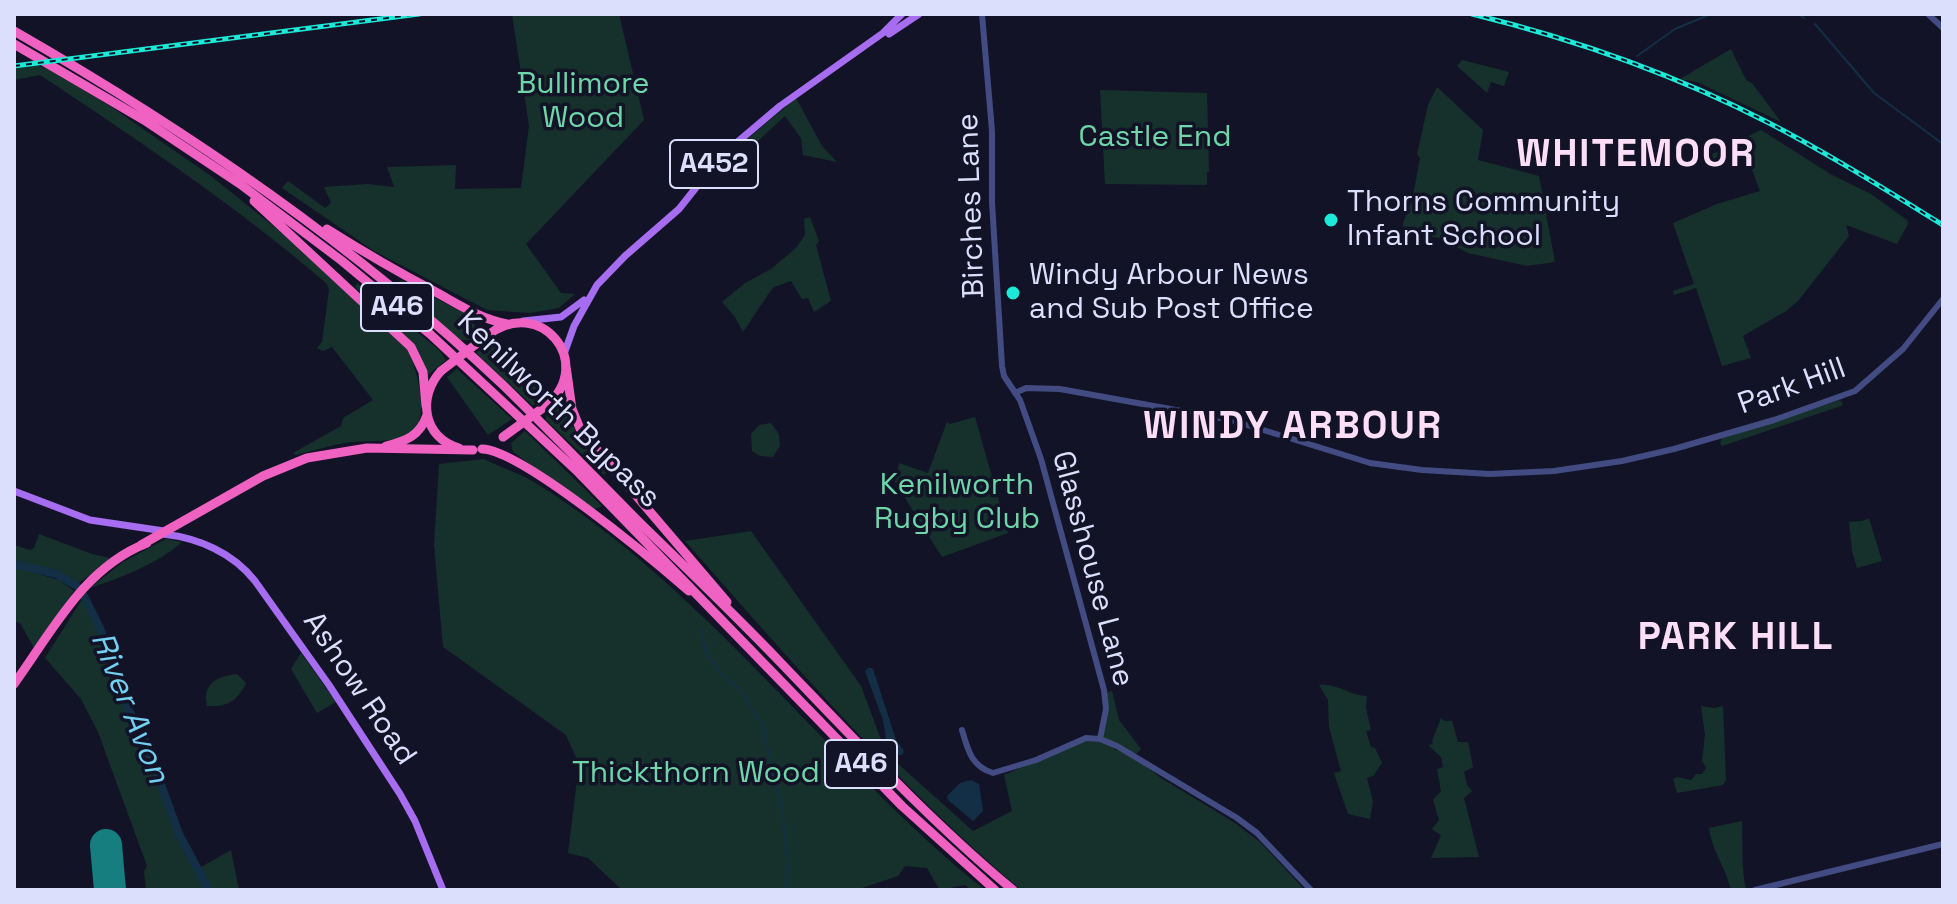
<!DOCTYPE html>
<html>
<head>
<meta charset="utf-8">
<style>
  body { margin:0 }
  #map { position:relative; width:1957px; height:904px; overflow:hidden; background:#131327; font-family:"Space Grotesk",sans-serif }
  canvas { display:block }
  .frame { position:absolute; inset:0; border:16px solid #dcdffc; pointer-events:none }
</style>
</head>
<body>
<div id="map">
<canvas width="1957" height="904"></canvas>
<div class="frame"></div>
</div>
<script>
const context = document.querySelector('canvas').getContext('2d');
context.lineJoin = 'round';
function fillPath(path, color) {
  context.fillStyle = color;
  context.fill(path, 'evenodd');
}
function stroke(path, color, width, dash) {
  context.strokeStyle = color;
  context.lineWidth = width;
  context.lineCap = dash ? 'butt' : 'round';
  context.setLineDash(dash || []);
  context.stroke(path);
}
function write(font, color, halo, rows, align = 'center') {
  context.font = font + ' "Space Grotesk",sans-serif';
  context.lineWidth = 7;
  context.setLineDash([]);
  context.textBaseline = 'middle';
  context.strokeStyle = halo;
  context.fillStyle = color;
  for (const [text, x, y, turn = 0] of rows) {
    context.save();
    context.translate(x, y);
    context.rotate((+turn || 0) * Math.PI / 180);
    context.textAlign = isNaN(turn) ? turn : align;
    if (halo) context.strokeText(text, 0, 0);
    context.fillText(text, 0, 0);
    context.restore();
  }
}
const green = new Path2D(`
  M512,14H619L644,120L526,244L561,293L575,294L559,308L530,313L487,310L374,251L282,188L288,181L325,208L331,203L324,187L368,184L394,187L387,167L456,165L455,189L521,188L529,126Z
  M1731,49L1746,80L1752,83L1781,122L1697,82L1680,79Z
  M1462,60L1509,72L1504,86L1491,82L1487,93L1457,66Z
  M36,65L48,69L113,108L211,176L297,245L407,349C416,366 431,418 412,432C396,445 365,439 345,443C328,446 312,451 296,455L293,453L341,426L343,418L373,400L332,347L323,351L317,348L322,342L329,290L327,284C237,206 139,141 40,75L14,80V69Z
  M1437,87L1483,130L1478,160L1539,176L1555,262L1527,266L1468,253L1439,238L1403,232V223L1412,201L1420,158L1417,154L1428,105Z
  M1100,90L1207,93L1209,172H1207V185L1105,184Z
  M796,98L822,146L837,162L803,155L801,138L785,116L708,187L703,184L736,149Z
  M1761,130L1832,175L1871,194L1907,220L1908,224L1897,244L1846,225L1849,236L1798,301L1786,311L1743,336L1751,358L1722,366L1696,288L1674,295L1673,291L1694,284L1673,223L1717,204L1760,191L1746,154L1741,148L1702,163L1698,161Z
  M810,217L819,241L816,245L831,301L814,312L808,298L802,299L791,281L774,287L769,293L743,332L735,317L722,302L745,283L771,269L796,248L805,235L804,219Z
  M401,280L473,318L476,332L471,340H460L397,286Z
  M357,283L439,350L446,360L428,375L417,348L355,287Z
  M494,340L504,349L513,369L544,394L533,406L476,353Z
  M457,369L512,419L488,435L447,377Z
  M1840,400L1843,404L1841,406L1722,446L1720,443L1722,438Z
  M563,406L578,436L609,472L604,475L546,420V413Z
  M975,417L1008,533L942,557L895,482L899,463L928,473L947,422L950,424Z
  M771,423L779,434L780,446L773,457L760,456L752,451L751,434L759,425Z
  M525,431L602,506L593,510L513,452L511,443Z
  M484,459C500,467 519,473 534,482C708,590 827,763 985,890H971L965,885L940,890L927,868L905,866L898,876L856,890H622L588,858L568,853L579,764L566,735L443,647L434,545L439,464Z
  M1869,518L1882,561L1857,568L1852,551L1849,522L1862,521Z
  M751,531L861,686L886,753L973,831L1012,811L1004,775L1084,741L1101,742L1115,747L1114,749L1133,756L1161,778L1232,821L1260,842L1305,890H1021C897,785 792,662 685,541Z
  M39,534L92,554L115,559L78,583L54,570L14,561V545L30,550L34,548Z
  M166,539L182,542C158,564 120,578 90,588L123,562Z
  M14,567L59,580L74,591L34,648L20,623L14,621Z
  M84,596L99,627L125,703L145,740L179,834L209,890H146L144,871L147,866L98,732L81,699L45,658Z
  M301,653L336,702L317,713L291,669Z
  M237,674L246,683C237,702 227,707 207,706C202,683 218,676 237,674Z
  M1319,685C1338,683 1350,696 1367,696L1366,708L1371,730L1366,731L1371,747L1375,748L1382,763L1373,776L1367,778L1373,802L1370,819L1348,814L1334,773L1341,771L1329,727L1328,700Z
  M1112,691L1119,720L1141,749L1135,755L1100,739L1105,693Z
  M1701,706L1714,708L1723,706L1726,780L1723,785L1677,793L1673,779L1677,777L1691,780L1696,774H1702L1706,768L1702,761L1705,735Z
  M1441,718L1444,721H1452L1458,742H1468L1473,767L1464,772L1467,785L1472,791L1464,798L1479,857L1431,858L1441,835L1432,829L1439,820L1433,800L1441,791L1437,769L1443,767L1441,757L1428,745L1433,744L1432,741Z
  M1742,821C1743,845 1741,867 1746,890H1731C1725,865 1713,854 1709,828Z
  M231,850L239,890H213L201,867Z`);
const water = new Path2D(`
  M868,668H872L874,672L896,740L904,751L902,755H895L887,745L883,720L865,671Z
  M971,780L979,784L983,811L973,821L948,800L947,796L960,783Z`);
const stream = new Path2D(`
  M1798,14L1804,18
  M1815,24L1874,93L1943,144
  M1637,56L1675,29L1711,14
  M702,628L705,650L720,673L741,690L763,727L783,813L788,869L785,890`);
const river = new Path2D(`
  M14,564L56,574L77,586L84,596L101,630L125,703L145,740L179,834L209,890`);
const runway = new Path2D(`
  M106,845L110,890`);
const minor = new Path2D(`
  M982,14L992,131V202L1002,366L1004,376L1020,400L1041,459L1104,690L1106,709L1100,739
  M1928,14L1943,28
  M1015,393L1026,388L1060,389L1231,420L1370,463L1422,470L1490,474L1554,471L1622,461L1674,449L1774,420L1855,391L1903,349L1943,299
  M962,730C968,750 971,766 993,773L1036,760L1086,738L1100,739L1117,746L1237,818L1257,833L1311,890
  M1755,890L1943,844`);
const major = new Path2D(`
  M889,34L919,14
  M523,321L561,317L584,300
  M564,354L574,326L597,285L625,256L679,209L721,156L780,106L883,33L902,14
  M14,491L90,520L164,531
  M163,534C199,538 233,553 255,581L329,685L400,794L415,821L443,890`);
const highway = new Path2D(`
  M14,31C190,132 356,246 503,385C549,430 594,476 639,522C686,568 734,614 780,662C856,741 929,820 1013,890
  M14,44L144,120L240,184L342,261L430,334L578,472L902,806L995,890
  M254,201L411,347L423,372L426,406
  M327,229C362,251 398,272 434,291C458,304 480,319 507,324
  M488,335C540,295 596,362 547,405
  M566,366L572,409L581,431L727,602
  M441,371C417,397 423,438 459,448
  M386,446C406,441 420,436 427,415
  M482,449C522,450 653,560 689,591
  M141,545L263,476L307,458L367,448L473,450
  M14,684C52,632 83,568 147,543`);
const rail = new Path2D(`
  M1472,14C1574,39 1676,75 1769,123C1829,154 1886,190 1943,225
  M14,66L419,14`);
const highwayBridge = new Path2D(`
  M441,371L488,335
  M503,437L547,405`);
const markers = [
  [1331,220,8,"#1aead7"],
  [1013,293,8,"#1aead7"]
];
const shields = [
  [714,164,88],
  [397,307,72],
  [861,764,72]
];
const shieldNames = [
  ["A452",714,164],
  ["A46",397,307],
  ["A46",861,764]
];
const parkNames = [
  ["Bullimore",583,85],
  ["Wood",583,119],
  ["Castle End",1155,138],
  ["Kenilworth",957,486],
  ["Rugby Club",957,520],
  ["Thickthorn Wood",696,774]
];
const poiNames = [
  ["Thorns Community",1347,203],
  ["Infant School",1347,237],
  ["Windy Arbour News",1029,276],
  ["and Sub Post Office",1029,310]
];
const streetNames = [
  ["Birches Lane",972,206,-92],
  ["Park Hill",1792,387,-20],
  ["Kenilworth Bypass",558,410,44],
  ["Glasshouse Lane",1092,569,75],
  ["Ashow Road",359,689,56]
];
const waterNames = [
  ["River Avon",129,708,68]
];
const districtNames = [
  ["WHITEMOOR",1636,156],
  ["WINDY ARBOUR",1293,428],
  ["PARK HILL",1736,639]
];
fillPath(green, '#16312b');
fillPath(water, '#122f46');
stroke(stream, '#122f46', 2);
stroke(river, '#122f46', 8);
stroke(runway, '#167e7f', 32);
stroke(minor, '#424c82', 6);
stroke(major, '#a76df1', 7);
stroke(highway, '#f062c1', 9);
stroke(rail, '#1aead7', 5);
stroke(rail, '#131327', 2, [6]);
stroke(highwayBridge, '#f062c1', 9);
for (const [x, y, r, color] of markers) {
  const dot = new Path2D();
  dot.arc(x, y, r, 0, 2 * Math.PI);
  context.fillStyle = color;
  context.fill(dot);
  stroke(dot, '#131327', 3);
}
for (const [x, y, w] of shields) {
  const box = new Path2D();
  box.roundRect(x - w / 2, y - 24, w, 48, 6);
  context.fillStyle = '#131327';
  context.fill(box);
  stroke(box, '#dcdffc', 2);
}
write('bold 28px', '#dcdffc', null, shieldNames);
write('30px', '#6ed6a8', '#131327', parkNames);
write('30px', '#dcdffc', '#131327', poiNames, 'left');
write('30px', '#dcdffc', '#131327', streetNames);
write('italic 32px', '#74d0f2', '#131327', waterNames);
context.letterSpacing = '2px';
write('bold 38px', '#fcdef7', '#131327', districtNames);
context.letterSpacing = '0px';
</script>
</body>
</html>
